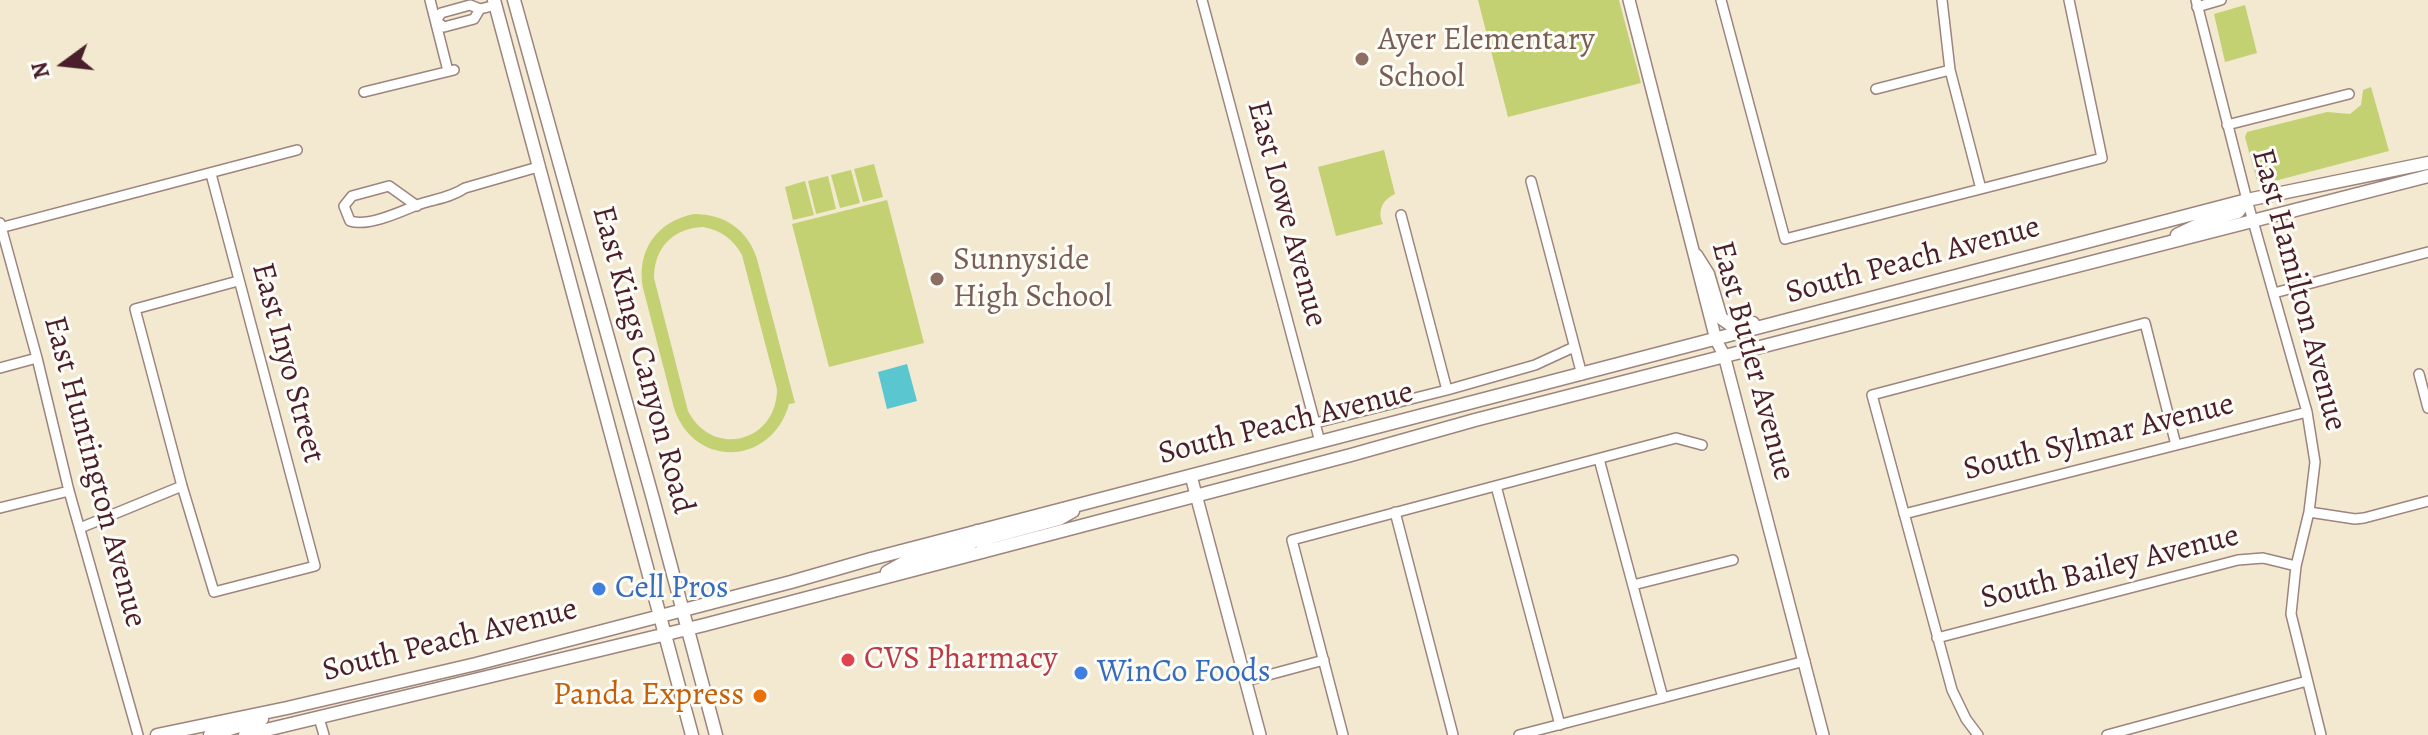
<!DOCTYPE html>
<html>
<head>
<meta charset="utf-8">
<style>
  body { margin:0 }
  #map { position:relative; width:2428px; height:735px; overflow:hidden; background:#f2e9d0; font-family:Alegreya,serif }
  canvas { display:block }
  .north { position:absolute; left:24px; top:24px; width:80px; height:80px; -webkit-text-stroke:6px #fdfcf7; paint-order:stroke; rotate:255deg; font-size:22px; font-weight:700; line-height:32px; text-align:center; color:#4a1f2b }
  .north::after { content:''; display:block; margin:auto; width:28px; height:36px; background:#4a1f2b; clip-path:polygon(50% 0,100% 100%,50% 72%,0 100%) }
</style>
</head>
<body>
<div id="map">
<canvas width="2428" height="735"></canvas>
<div class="north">N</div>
</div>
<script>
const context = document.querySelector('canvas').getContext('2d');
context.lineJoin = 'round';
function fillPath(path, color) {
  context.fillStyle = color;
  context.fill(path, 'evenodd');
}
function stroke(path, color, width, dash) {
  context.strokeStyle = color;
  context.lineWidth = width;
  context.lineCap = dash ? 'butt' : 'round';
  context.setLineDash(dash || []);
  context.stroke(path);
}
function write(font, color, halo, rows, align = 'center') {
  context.font = font + ' Alegreya,serif';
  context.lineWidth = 6;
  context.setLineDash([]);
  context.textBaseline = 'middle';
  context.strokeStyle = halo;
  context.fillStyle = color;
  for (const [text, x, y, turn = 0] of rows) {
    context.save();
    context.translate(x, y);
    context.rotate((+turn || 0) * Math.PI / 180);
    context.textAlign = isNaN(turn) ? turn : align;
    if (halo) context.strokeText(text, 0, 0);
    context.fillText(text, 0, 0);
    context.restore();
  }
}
const green = new Path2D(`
  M1478,0H1619L1641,83L1508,117Z
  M2245,5L2257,53L2225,62L2214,14Z
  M2371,87L2389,151L2263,184L2257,181L2245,137L2247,132L2327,112L2350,114L2361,105L2363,90Z
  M1384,150L1395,194C1382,200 1377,211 1383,224L1336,236L1318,167Z
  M874,164L883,197L863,202L854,169Z
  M851,170L860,203L840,208L831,175Z
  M828,176L836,209L816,214L808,181Z
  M805,181L814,215L793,220L785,187Z
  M887,200L924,343L829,367L792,224Z
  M694,214C725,214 748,230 757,259L795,403L789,404C772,466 694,469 674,408L643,288C636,251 657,221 694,214ZM703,227C721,230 733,239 742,255L777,389C777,442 713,459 688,411L654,278C654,248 673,228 703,227Z`);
const water = new Path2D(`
  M907,364L917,401L887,409L878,372Z`);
const minor = new Path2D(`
  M430,0L448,71
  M1202,0L1320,442
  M1721,0L1785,239L2102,158L2069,0
  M1942,0L1950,70L1981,189
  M2196,0L2247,200L2307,412L2315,462L2309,512L2296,566L2291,614L2321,735
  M2197,7L2221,0
  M480,9L474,19L444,27L436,21L441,13L470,5L480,9L496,5
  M1876,89L1950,70
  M364,92L454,70
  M2227,125L2349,94
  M211,174L315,566L214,592L182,486L135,309L238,281
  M1531,181L1582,375
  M417,206L389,186L352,196L344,206L350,221C368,227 400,212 417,205C434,199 450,198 465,188L538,167
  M1401,215L1447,390
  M0,223L37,358L69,491L138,735
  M0,228L297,150
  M2274,293L2428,252
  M0,368L37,358
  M2419,374L2428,408
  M1315,423L1447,390L1535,365L1574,347
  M1599,459L1663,698
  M1496,486L1560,725
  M0,508L69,491
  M1395,512L1453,735
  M2309,512L2355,519L2364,518L2428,501
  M1904,514L2307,412
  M80,528L182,486
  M1633,585L1733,560
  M1937,638L2238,560L2263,558L2296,566
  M1246,681L1324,660
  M319,718L324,735
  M1343,735L1292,540L1676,438L1702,445
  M1519,735L1805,661
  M1978,735L1966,719L1952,690L1872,395L2145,323L2176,445
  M2107,735L2307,681`);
const tertiary = new Path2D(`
  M1629,0L1716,340L1724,355L1823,735
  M1191,476L1260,735`);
const secondary = new Path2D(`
  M494,0L692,735
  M514,0L653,499L716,735
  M2177,235L2206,221L2238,212L2247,200
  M1696,255L1708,274L1721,318L1731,325L1753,323
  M982,552L983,543L988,538L1059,519L1073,511
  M887,572L905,562L968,545L975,540L977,531
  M157,735L287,708L476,664L791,582L871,559L2247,200L2428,163
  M210,735L262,719
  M245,735L704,625L1351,455L1475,420L2428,176`);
const markers = [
  [1362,59,8,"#8d6e63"],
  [937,279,8,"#8d6e63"],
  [599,589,8,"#3f7fe0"],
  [848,660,8,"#e0444e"],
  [1081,673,8,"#3f7fe0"],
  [760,696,8,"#e8710a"]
];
const educationNames = [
  ["Ayer Elementary",1378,41],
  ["School",1378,78],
  ["Sunnyside",953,261],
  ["High School",953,298]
];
const streetNames = [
  ["East Lowe Avenue",1286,214,75],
  ["South Peach Avenue",1913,261,-15],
  ["East Hamilton Avenue",2298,290,75],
  ["East Kings Canyon Road",642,360,75],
  ["East Butler Avenue",1752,361,75],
  ["East Inyo Street",287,363,75],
  ["South Peach Avenue",1286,424,-14],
  ["South Sylmar Avenue",2099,438,-14],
  ["East Huntington Avenue",94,472,75],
  ["South Bailey Avenue",2110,568,-14],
  ["South Peach Avenue",450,641,-14]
];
const shopNames = [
  ["Cell Pros",615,589],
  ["WinCo Foods",1097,673]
];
const healthNames = [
  ["CVS Pharmacy",864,660]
];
const foodNames = [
  ["Panda Express",744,696]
];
fillPath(green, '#c3d173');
fillPath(water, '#5ac7d0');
stroke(minor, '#9e847e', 12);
stroke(tertiary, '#9e847e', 14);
stroke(secondary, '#9e847e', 15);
stroke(minor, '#fff', 9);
stroke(tertiary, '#fff', 11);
stroke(secondary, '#fff', 12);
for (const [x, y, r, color] of markers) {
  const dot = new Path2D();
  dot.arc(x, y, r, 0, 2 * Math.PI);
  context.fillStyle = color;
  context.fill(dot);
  stroke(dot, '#fdfcf7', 3);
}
write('32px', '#785e54', '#fdfcf7', educationNames, 'left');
write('32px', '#4a1f2b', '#fdfcf7', streetNames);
write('32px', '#366cbe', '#fdfcf7', shopNames, 'left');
write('32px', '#be3a42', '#fdfcf7', healthNames, 'left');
write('32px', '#c56008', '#fdfcf7', foodNames, 'right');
</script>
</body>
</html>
